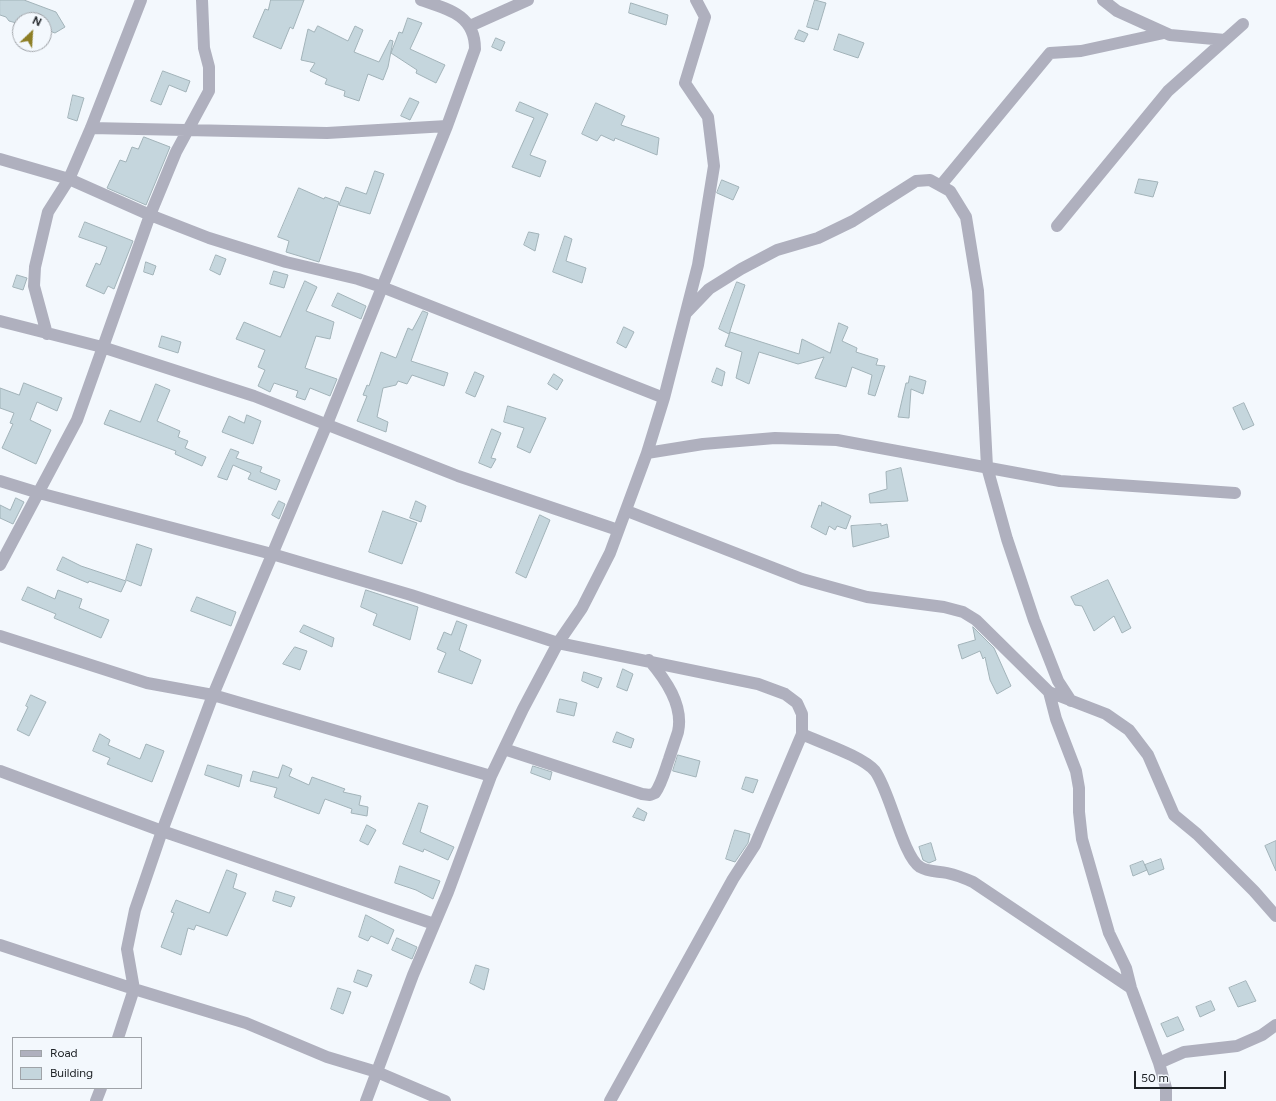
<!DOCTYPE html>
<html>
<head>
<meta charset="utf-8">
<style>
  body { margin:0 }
  #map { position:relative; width:1276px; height:1101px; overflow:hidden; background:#f3f8fd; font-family:Figtree,sans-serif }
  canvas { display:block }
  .legend { position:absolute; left:12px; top:1037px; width:130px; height:52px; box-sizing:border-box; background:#f3f8fd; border:1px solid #9fa3a8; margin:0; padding:5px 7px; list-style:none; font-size:12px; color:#202428 }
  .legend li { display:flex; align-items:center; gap:8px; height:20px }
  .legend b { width:20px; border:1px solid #9fa3a8 }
  .north { position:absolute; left:12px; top:12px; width:40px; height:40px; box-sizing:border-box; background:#f3f8fd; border:1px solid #9fa3a8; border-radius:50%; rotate:25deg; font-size:11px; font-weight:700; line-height:16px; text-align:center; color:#202428 }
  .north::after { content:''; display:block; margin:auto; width:14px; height:18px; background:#8d7e25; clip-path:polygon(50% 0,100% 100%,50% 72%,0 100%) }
  .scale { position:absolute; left:1134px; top:1071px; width:92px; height:18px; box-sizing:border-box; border:2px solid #202428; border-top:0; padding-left:5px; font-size:12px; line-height:14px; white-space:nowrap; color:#202428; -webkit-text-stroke:3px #f3f8fd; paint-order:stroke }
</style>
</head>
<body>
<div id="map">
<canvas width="1276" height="1101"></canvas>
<ul class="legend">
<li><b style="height:5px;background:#afb0be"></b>Road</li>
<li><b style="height:11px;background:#c5d6dd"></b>Building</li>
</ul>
<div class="north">N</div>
<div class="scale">50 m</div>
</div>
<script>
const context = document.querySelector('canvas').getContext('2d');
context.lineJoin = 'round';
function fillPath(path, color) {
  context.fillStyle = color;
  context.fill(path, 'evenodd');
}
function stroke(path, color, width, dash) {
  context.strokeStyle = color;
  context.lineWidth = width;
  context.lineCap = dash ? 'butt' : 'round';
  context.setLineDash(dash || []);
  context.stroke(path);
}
const building = new Path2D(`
  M0,0H24L56,12L65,27L55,33L44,29V20H20V24L9,21L6,17L0,15Z
  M271,0H304L293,29L290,27L281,49L253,37L265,9L268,10Z
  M815,0L826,3L818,30L807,27Z
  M631,3L668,15L666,25L629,13Z
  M408,18L422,23L410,49L445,65L436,83L416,73L417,70L391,53L399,32L402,33Z
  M318,26L348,41L355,26L363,30L354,52L379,62L390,40L393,41L388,67L383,80L368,74L359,101L344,96L345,91L325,84L327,79L310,71L315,63L301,60L308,29L314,32Z
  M799,30L808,34L804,42L795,39Z
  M839,34L864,43L858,58L834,50Z
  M496,38L505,42L501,51L492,47Z
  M163,71L190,81L186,92L169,85L161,105L151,101Z
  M73,95L84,98L77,121L68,118Z
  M410,98L419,102L410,120L401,116Z
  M520,102L548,114L530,155L546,161L540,177L512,167L534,118L516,111Z
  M596,103L625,116L621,125L659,138L657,155L615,138L614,141L601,135L597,141L582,134Z
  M144,137L170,147L146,205L107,188L120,160L126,162L132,147L138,149Z
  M375,171L384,174L370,214L339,205L346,187L366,194Z
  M1139,179L1158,182L1153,197L1135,193Z
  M722,180L739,187L733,200L717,193Z
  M299,188L324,199L325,197L339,202L319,262L286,252L289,241L278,237Z
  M85,222L133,241L114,289L108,286L104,294L86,286L96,263L100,265L107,247L79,237Z
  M529,232L539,234L535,251L524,245Z
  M565,236L572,239L566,261L586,268L582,283L553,272Z
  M216,255L226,259L220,275L210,270Z
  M146,262L156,266L153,275L144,272Z
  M274,271L288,275L284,288L270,284Z
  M17,275L27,278L23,290L13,287Z
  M305,281L317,287L306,311L334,322L330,339L316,336L305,368L337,379L330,396L310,388L305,400L296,397L298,391L274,383L270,392L258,386L265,370L258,367L265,350L236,339L244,322L280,337Z
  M737,282L745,285L729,334L719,329Z
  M338,293L366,306L361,319L332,306Z
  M423,311L428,313L411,361L448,373L444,386L412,375L407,384L398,381L396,385L383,388L377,417L388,422L386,432L357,421L367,396L363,395L367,385L369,386L381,352L396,358L408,328L412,330Z
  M839,323L848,327L842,341L857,348L856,352L878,359L876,365L885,366L875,396L868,394L872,375L852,367L846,387L815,378L824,357L798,364L759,352L749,384L736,378L742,352L725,346L730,332L799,354L802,339L830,353Z
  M624,327L634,332L626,348L617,343Z
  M162,336L181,342L178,353L159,347Z
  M717,368L725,372L722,386L712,382Z
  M475,372L484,376L475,397L466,393Z
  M554,374L563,380L557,390L548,384Z
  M910,376L926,381L923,394L911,389L909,418L898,417L906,383H908Z
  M24,383L62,398L57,411L37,402L30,420L51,430L36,464L2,448L13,424L10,423L14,413L0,408V388L19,395Z
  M156,384L170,390L157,421L180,431L178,437L188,441L185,448L206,457L202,466L175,454L176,451L104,424L110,410L140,422Z
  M1244,403L1254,425L1243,430L1233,408Z
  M508,406L546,418L530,453L517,447L524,428L504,422Z
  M247,415L261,421L253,444L222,432L229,416L244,423Z
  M492,429L501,433L491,458L496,459L491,468L479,463Z
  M231,449L239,452L236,458L262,467L260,472L280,480L276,490L248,479L251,473L233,465L227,480L218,477Z
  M901,468L908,501L870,503L869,494L887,489L886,472Z
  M16,498L24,502L13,524L0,518V505L10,510Z
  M279,501L285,504L279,519L272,515Z
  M416,501L426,506L421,522L410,518Z
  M822,502L851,516L846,529L837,526L835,530L829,526L826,535L811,527L819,505L821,506Z
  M383,511L417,523L402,564L369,552Z
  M540,515L550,520L526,578L516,573Z
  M881,524V526L887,524L889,537L853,547L851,526Z
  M137,544L152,549L141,586L126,580Z
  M63,557L81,566L126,581L121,592L89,581L88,583L57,570Z
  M1108,580L1131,628L1122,633L1114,616L1094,631L1082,606L1075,605L1071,597Z
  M28,587L55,599L58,590L82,599L79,608L109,620L101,638L54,618L56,614L22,600Z
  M366,590L418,607L410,640L373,625L377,614L361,607Z
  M197,597L236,612L231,626L191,611Z
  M457,621L467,625L459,650L481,660L472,684L438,672L446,653L437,649L444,632L451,635Z
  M304,625L334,638L332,647L300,632Z
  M973,627L994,648L1011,686L997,694L990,680L985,657L983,659L980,651L962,659L958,645L975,640Z
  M295,647L307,651L300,670L283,664Z
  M623,669L633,674L627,691L617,687Z
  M584,672L602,678L598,688L582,681Z
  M31,695L46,702L29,736L17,730L28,707L26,706Z
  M560,699L577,703L574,716L557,712Z
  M617,732L634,739L631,748L613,742Z
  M100,734L110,740L108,745L140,759L146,744L164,751L152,782L107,764L110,758L93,751Z
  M678,755L700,761L696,777L673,771Z
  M208,765L242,775L239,787L205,775Z
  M283,765L292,769L289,776L309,785L312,777L345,789L343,792L361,796L359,805L368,807L367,816L351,813L352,809L325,799L319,814L274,797L277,788L250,781L253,771L278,778Z
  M533,766L552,772L550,780L531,773Z
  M746,777L758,780L753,793L742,789Z
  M419,803L428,806L420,832L454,847L448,860L424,849L423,852L403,844Z
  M638,808L647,813L644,821L633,817Z
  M367,825L376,830L368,845L360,841Z
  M735,830L750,834L748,843L735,862L726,859Z
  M1276,841V871L1265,846Z
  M931,843L936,860L929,863L923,860L919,847Z
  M1161,859L1164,869L1149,875L1145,865Z
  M1143,861L1147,870L1133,876L1130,866Z
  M400,866L440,881L433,899L416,890L395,883Z
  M227,870L237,874L233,888L246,893L227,936L196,925L194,930L188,928L181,955L161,947L174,913L171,912L176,900L209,913Z
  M276,891L295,897L291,907L273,901Z
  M366,915L394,930L388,944L371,936L368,941L359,937Z
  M397,938L417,947L412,959L392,950Z
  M476,965L489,969L484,990L470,983Z
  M358,970L372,975L367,987L354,982Z
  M1246,981L1256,1001L1238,1007L1229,988Z
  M338,988L351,992L343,1014L331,1009Z
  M1211,1001L1215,1010L1200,1017L1196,1007Z
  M1178,1017L1184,1030L1167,1037L1161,1024Z`);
const minor = new Path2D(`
  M1103,0L1117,11L1170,35L1225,40
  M470,26L528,0
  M91,128L327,133L447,126
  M0,159L69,179L150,215L209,238L286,262L358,279L382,287L664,398
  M941,185L1050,53L1081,51L1164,33
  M1057,226L1168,91L1243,24
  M687,312L709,289L741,269L777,250L818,238L853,221L916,181L930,180L950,191L966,217L978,291L987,467L1007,539L1034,620L1058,681L1071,701
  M0,321L102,347L254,396L458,476L618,530
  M47,334L34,286L35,267L48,212L69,179L91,128L141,0
  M647,453L703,444L775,438L837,440L1060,481L1235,493
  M0,481L39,493L272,554L411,595L558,643L758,684L785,694L797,703L802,714V734L755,845L733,879L610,1101
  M627,511L802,579L867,597L944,607L963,612L976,620L1049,692L1106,714L1129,730L1148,755L1174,815L1197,834L1254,891L1276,916
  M0,565L77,420L150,215L176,152L209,91V67L204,48L202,0
  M0,636L147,683L213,695L491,776
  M1049,692L1056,719L1076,771L1079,788V812L1082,839L1109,933L1126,968L1131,988L1159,1063L1166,1088V1101
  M802,734C821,743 862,756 875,771C890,791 903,857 920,867C928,872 938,871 947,873C956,875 964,878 973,882L1131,988
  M504,749L642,794L650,795L655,793C662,783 665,770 669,759C672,750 675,741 678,732C684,705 665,679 649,660
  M0,771L162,831L434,924
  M0,945L134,989L246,1023L327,1057L377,1072L445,1101
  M118,1038L134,989L127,949L135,910L162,831L213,695L327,424L447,126L475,49C475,15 448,9 421,0
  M1159,1063L1184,1052L1237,1046L1262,1035L1276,1025
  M96,1101L101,1088
  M366,1101L413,975L448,892L491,776L523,709L558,643L582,608L610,553L647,453L664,398L698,265L714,166L708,117L685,83L705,17L696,0`);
fillPath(building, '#c5d6dd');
stroke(building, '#a2b3b9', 1);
stroke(minor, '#afb0be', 12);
</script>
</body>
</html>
